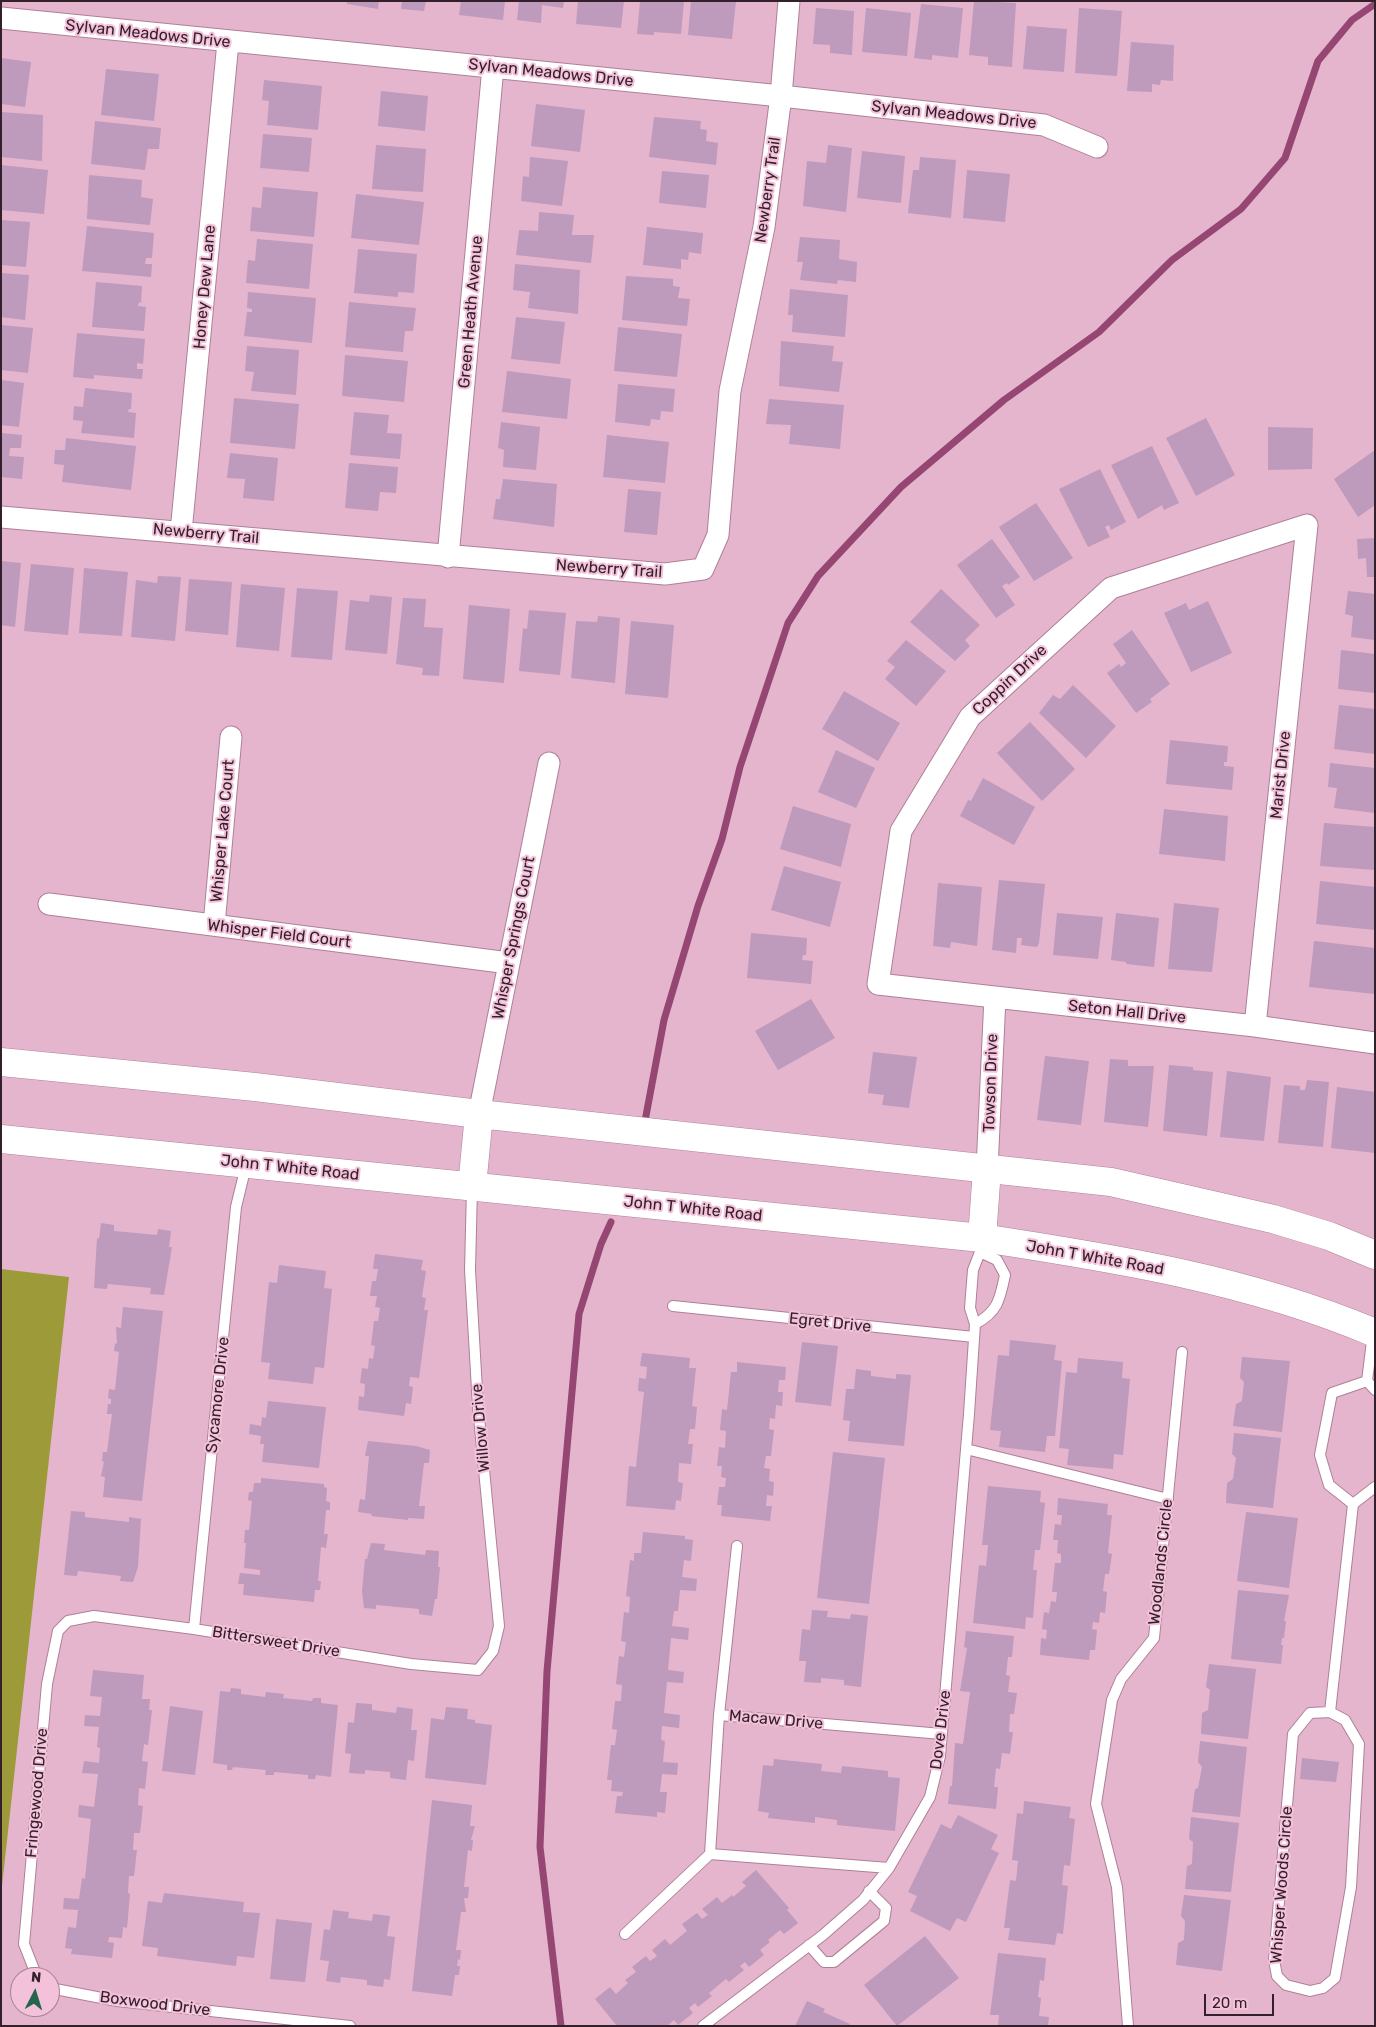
<!DOCTYPE html>
<html>
<head>
<meta charset="utf-8">
<style>
  body { margin:0 }
  #map { position:relative; width:1376px; height:2027px; overflow:hidden; background:#e5b5cd; font-family:Rubik,sans-serif }
  canvas { display:block }
  .frame { position:absolute; inset:0; border:2px solid #33202a; pointer-events:none }
  .north { position:absolute; left:10px; top:1967px; width:50px; height:50px; box-sizing:border-box; background:#f3c2da; border:1px solid #a68194; border-radius:50%; rotate:5deg; font-size:14px; font-weight:700; line-height:20px; text-align:center; color:#33202a }
  .north::after { content:''; display:block; margin:auto; width:18px; height:22px; background:#27644f; clip-path:polygon(50% 0,100% 100%,50% 72%,0 100%) }
  .scale { position:absolute; left:1204px; top:1994px; width:70px; height:22px; box-sizing:border-box; border:2px solid #33202a; border-top:0; padding-left:6px; font-size:15px; line-height:18px; white-space:nowrap; color:#33202a; -webkit-text-stroke:4px #f3c2da; paint-order:stroke }
</style>
</head>
<body>
<div id="map">
<canvas width="1376" height="2027"></canvas>
<div class="frame"></div>
<div class="north">N</div>
<div class="scale">20 m</div>
</div>
<script>
const context = document.querySelector('canvas').getContext('2d');
context.lineJoin = 'round';
function fillPath(path, color) {
  context.fillStyle = color;
  context.fill(path, 'evenodd');
}
function stroke(path, color, width, dash) {
  context.strokeStyle = color;
  context.lineWidth = width;
  context.lineCap = dash ? 'butt' : 'round';
  context.setLineDash(dash || []);
  context.stroke(path);
}
function write(font, color, halo, rows, align = 'center') {
  context.font = font + ' Rubik,sans-serif';
  context.lineWidth = 4;
  context.setLineDash([]);
  context.textBaseline = 'middle';
  context.strokeStyle = halo;
  context.fillStyle = color;
  for (const [text, x, y, turn = 0] of rows) {
    context.save();
    context.translate(x, y);
    context.rotate((+turn || 0) * Math.PI / 180);
    context.textAlign = isNaN(turn) ? turn : align;
    if (halo) context.strokeText(text, 0, 0);
    context.fillText(text, 0, 0);
    context.restore();
  }
}
const green = new Path2D(`
  M1,1269L69,1277L1,1895Z`);
const stream = new Path2D(`
  M645,1121L664,1020L698,906L722,839L740,767L788,623L818,576L901,487L1004,400L1099,332L1172,260L1241,209L1285,158L1318,61L1352,20L1375,4
  M561,2026L540,1847L547,1671L579,1314L601,1244L611,1222`);
const building = new Path2D(`
  M347,1H379L378,9L347,4Z
  M402,1H426L424,11L401,9Z
  M461,1H505L503,20L459,15Z
  M519,1H564L563,8L542,5L541,23L517,20Z
  M578,1H624L621,28L576,24Z
  M640,1H684L681,34L654,32V35L637,34Z
  M691,1H736L732,39L688,35Z
  M974,1L1016,3L1012,67L988,65V57L969,55Z
  M921,4L963,8L958,58L932,55V60L914,58Z
  M816,8L854,11L852,55L830,53V45L813,44Z
  M866,8L911,13L907,56L862,52Z
  M1079,8L1122,11L1117,76L1075,73Z
  M1027,26L1067,29L1064,72L1023,69Z
  M1131,42L1174,45L1173,81L1161,80L1160,85L1152,84V92L1127,91Z
  M1,58L31,62L25,107L1,104Z
  M106,69L159,74L154,121L101,115Z
  M264,80L322,86L318,130L267,125L269,101L262,100Z
  M381,91L428,96L425,131L378,126Z
  M536,104L585,110L580,152L531,146Z
  M1,112L43,115L42,161L1,157Z
  M654,117L701,121L700,129L707,130L706,141L718,143L716,165L649,157Z
  M95,121L161,128L159,149H148L145,170L91,164Z
  M263,134L312,138L309,172L260,168Z
  M376,145L426,149L423,192L372,189Z
  M828,145L852,148L846,212L803,206L807,161L826,163Z
  M862,151L905,156L901,203L857,198Z
  M530,157L568,161L562,206L521,201L523,176L529,177Z
  M920,157L956,160L951,218L908,213L913,170H919Z
  M1,165L48,170L44,214L1,210Z
  M967,170L1010,174L1005,222L963,218Z
  M662,171L709,175L706,208L659,203Z
  M89,175L142,180L141,197L153,199L150,225L87,219Z
  M263,187L318,192L314,237L250,231L252,207L261,208Z
  M356,194L424,202L419,245L351,238Z
  M539,212L574,215L572,235H594L591,263L516,255L519,230L538,231Z
  M1,220L30,222L26,267L1,265Z
  M87,226L154,233L152,258H146L145,264H152L151,277L82,271Z
  M647,227L703,233L701,254L689,252L688,260L681,259V269L643,265Z
  M800,237L840,240L839,259L857,262L856,282L838,280L837,284L800,280L803,262H797Z
  M257,239L313,244L309,289L246,283L248,260L255,261Z
  M358,249L417,254L414,293L398,292V297L354,293Z
  M515,264L580,270L578,314L528,308L530,292L513,290Z
  M1,273L29,275L25,320L1,317Z
  M626,276L673,279V286L680,287L678,298L690,299L687,326L622,320Z
  M96,282L142,286L141,303L139,302L138,306L146,307L144,331L92,327Z
  M790,289L848,295L845,337L792,332L793,315H788Z
  M248,292L316,298L312,343L244,336L247,312H252V309L247,308Z
  M349,302L416,308L413,331H405L403,352L345,347Z
  M516,317L565,322L560,364L511,359Z
  M1,325L33,328L28,373L1,370Z
  M618,327L682,334L677,377L614,371Z
  M77,333L145,339L143,364L137,363V369H143L142,379L94,375V379L73,377Z
  M781,341L834,346L832,361L843,362L839,392L779,386Z
  M247,346L299,350L296,395L251,391L254,372L245,371Z
  M345,355L408,361L404,402L342,396Z
  M507,371L571,379L567,419L502,412Z
  M1,380L24,383L19,427L1,425Z
  M618,384L675,389L673,412L661,411L660,420L651,419L650,426L615,422Z
  M85,388L132,393L131,409H129L128,412L136,413L134,438L81,433L83,421L73,420L74,406L83,407Z
  M234,398L299,404L295,449L230,443Z
  M769,399L844,405L840,449L789,444L791,425L766,424Z
  M354,412L389,415L387,433L402,434L400,459L350,455Z
  M1206,418L1235,475L1196,496L1166,438Z
  M501,422L540,427L536,470L503,467L504,450L498,448Z
  M1268,427L1313,428L1312,469L1268,470Z
  M1,433L22,435L21,448H10L9,456L24,457L22,479L1,477Z
  M607,435L669,442L665,483L603,477Z
  M66,438L136,446L131,490L62,482L64,465L54,464L55,450H65Z
  M1152,446L1179,503L1164,510L1162,505L1138,519L1111,465Z
  M1375,450V505L1358,517L1334,479Z
  M230,453L278,458L274,501L243,498L245,479L227,478Z
  M349,463L398,467L396,493L380,492L378,511L345,508Z
  M1100,469L1126,522L1111,530L1109,525L1105,527L1110,537L1088,547L1059,489Z
  M503,479L557,484L554,527L493,519L496,499H500Z
  M628,489L661,492L657,535L624,532Z
  M1036,503L1073,558L1034,581L999,527Z
  M1375,538V577H1367L1366,558L1358,559L1357,539Z
  M992,539L1020,577L1008,585L1007,583L1002,586L1015,605L996,618L957,565Z
  M1,561L21,563L15,627L1,625Z
  M31,564L74,568L68,635L24,631Z
  M84,568L128,572L122,636L79,633Z
  M158,576L181,577L175,641L131,637L136,580L157,583Z
  M189,579L232,582L228,635L185,631Z
  M241,584L285,588L279,651L236,647Z
  M297,588L338,591L332,660L291,657Z
  M941,589L980,625L965,640L970,646L955,661L910,622Z
  M1348,591L1375,594V640L1351,637L1353,616L1345,614Z
  M370,595L392,597L387,654L345,650L350,600L369,602Z
  M403,598L426,599L424,627L443,628L439,676L422,675L423,668L396,664Z
  M1208,601L1232,653L1191,672L1164,613L1186,603L1189,610Z
  M469,605L510,609L504,683L463,679Z
  M529,610L566,613L560,675L519,671L523,628L527,629Z
  M598,616L620,618L615,683L571,678L576,621L597,622Z
  M631,621L674,625L668,698L625,694Z
  M1132,630L1170,684L1150,699L1152,702L1136,713L1107,673L1119,664L1121,667L1126,663L1113,644Z
  M906,640L946,671L916,706L885,679L895,667L887,661Z
  M1341,650L1375,654V693L1338,689Z
  M1073,685L1116,726L1086,758L1039,713L1053,695L1060,699Z
  M844,691L900,723L878,761L822,729Z
  M1339,705L1375,709V754L1334,749Z
  M1030,722L1075,769L1042,801L997,753Z
  M1170,740L1228,746L1227,762H1224V766L1234,767L1232,790L1166,784Z
  M836,750L875,768L856,808L818,792Z
  M1330,763L1375,768V813L1334,808L1337,788L1328,787Z
  M983,778L1035,807L1014,845L960,816L968,800L971,801Z
  M793,806L851,824L841,867L780,849Z
  M1164,809L1228,816L1225,861L1159,854Z
  M1324,823L1375,827V870L1320,866Z
  M784,866L841,882L830,927L771,910Z
  M999,880L1045,884L1039,943L1037,947L1021,945L1022,938H1017L1016,953L992,950Z
  M1320,881L1375,887V930L1316,924Z
  M938,883L982,887L977,946L951,942L950,948L933,946Z
  M1174,903L1219,908L1212,972L1168,969Z
  M1057,913L1103,917L1098,959L1053,955Z
  M1116,913L1159,918L1154,967L1126,964V962L1111,960Z
  M751,933L807,938L806,955H803L802,960L813,961L811,984L747,978Z
  M1314,941L1375,948V994L1309,987Z
  M811,999L835,1038L778,1070L755,1031Z
  M873,1052L917,1057L909,1108L882,1105L884,1095L868,1093Z
  M1045,1056L1089,1061L1081,1125L1037,1120Z
  M1110,1059L1128,1060V1066H1154L1148,1127L1104,1122Z
  M1169,1065L1193,1067V1070L1213,1072L1207,1136L1163,1131Z
  M1227,1071L1271,1077L1264,1141L1220,1137Z
  M1307,1080L1329,1082L1323,1147L1278,1143L1284,1085L1300,1086V1090H1305Z
  M1337,1087L1375,1092V1153L1331,1148Z
  M101,1223L114,1225V1231L157,1235L158,1229L171,1231L169,1247H172L164,1295L150,1294L151,1288L108,1284L107,1289L94,1288L97,1238L99,1239Z
  M375,1254L423,1260L421,1270L426,1271L422,1297L426,1298L424,1310H428L419,1378L410,1377L409,1386L413,1387L411,1404L406,1403L404,1416L358,1410L359,1396L364,1397L365,1384L360,1383L362,1368L368,1369L369,1358L373,1359L375,1346L371,1345L374,1321H378L380,1308L375,1307L377,1296H370L372,1281H376L378,1269H373Z
  M279,1265L326,1271L324,1288L332,1289L324,1368L315,1367L313,1384L268,1379L270,1363L261,1362L269,1282L277,1283Z
  M123,1307L163,1311L142,1501L103,1497L105,1477L101,1476L104,1462L102,1461L103,1452H107L112,1414H107L108,1404H111V1399L108,1398L109,1389L115,1390L119,1352L114,1351L115,1343L117,1344L116,1327L121,1328Z
  M1010,1340L1056,1345L1054,1360L1062,1361L1055,1436H1047L1045,1452L999,1447L1001,1431L990,1430L998,1355L1009,1356Z
  M802,1342L838,1346L831,1406L795,1402Z
  M642,1353L690,1358L689,1368H696L692,1406L697,1407L695,1429H690L688,1444H693L691,1464L679,1463L678,1482L683,1483L681,1501L676,1500L675,1510L626,1506L629,1466L636,1467L644,1392L638,1391L639,1378L646,1379L647,1367L640,1366Z
  M1242,1357L1290,1361L1282,1432L1233,1426L1236,1404L1242,1401L1244,1382L1240,1378Z
  M1078,1358L1123,1362L1122,1378L1130,1379L1123,1455L1114,1454L1113,1469L1067,1465L1069,1449L1059,1448L1066,1372L1077,1373Z
  M737,1362L786,1367L785,1380H779L778,1392H783L782,1406L776,1405L775,1419L770,1418L769,1429L774,1430L771,1456H766L764,1468L770,1469L769,1481L774,1482L773,1496L767,1495L766,1506H772L770,1521L721,1516L722,1505H717L719,1487H725L726,1478L721,1477L722,1466H717L719,1447L725,1448L726,1431L720,1430L722,1409L727,1410L731,1372H737Z
  M856,1369L871,1371V1376L896,1379V1374L911,1375L904,1446L848,1441L850,1421L843,1420L846,1389H854Z
  M268,1401L326,1407L319,1468L262,1462L264,1444H260L261,1436L249,1434L250,1424L261,1426L262,1417L266,1418Z
  M1234,1433L1281,1438L1273,1508L1226,1503L1227,1483L1233,1479L1236,1458L1232,1454Z
  M368,1441L416,1446L430,1450L429,1463H424L419,1506H425L424,1519L408,1518V1520L371,1516L372,1514L358,1512L360,1499L365,1500L369,1456H365Z
  M833,1452L885,1458L869,1604L817,1598Z
  M261,1478L324,1484V1487L327,1488L326,1501L330,1502V1510H326L324,1534H328L326,1548L321,1547L318,1581H321L320,1590H315L314,1602L243,1595L244,1584H238L240,1573L260,1575V1570L244,1568L246,1543H244L245,1530H249L252,1501L248,1500L249,1492H253L254,1483H261Z
  M988,1486L1041,1491L1040,1502L1045,1503L1040,1550H1035L1033,1570H1037L1033,1618L1026,1617L1025,1629L973,1623L979,1565L986,1566L988,1545H982Z
  M1058,1498L1108,1504L1107,1515H1112L1108,1553L1112,1554L1109,1574H1105L1103,1591L1107,1592L1105,1613L1100,1612L1099,1623L1093,1622L1092,1629L1097,1630L1095,1650H1090L1089,1660L1040,1655L1041,1638L1046,1639L1047,1630L1042,1629L1044,1612L1049,1613L1051,1601L1056,1602L1057,1592H1052L1055,1563H1061V1554L1057,1553L1058,1540H1053L1055,1524L1061,1525L1062,1515H1057Z
  M71,1511L85,1512V1517L129,1522V1517L141,1519L138,1567L133,1582L120,1581L121,1576L78,1571L77,1576L64,1575Z
  M1246,1512L1298,1518L1289,1588L1237,1581Z
  M643,1532L685,1536V1539L693,1540L691,1561L684,1560L682,1577L697,1579L696,1591L680,1590L678,1611H674L672,1626L689,1628L688,1640L671,1638L668,1670L684,1672L683,1683L667,1682L664,1713L680,1715L679,1728L662,1726L661,1740L665,1741L663,1762L678,1763L677,1775L662,1774L660,1792H667L665,1813L657,1812V1817L615,1813L617,1796H622L623,1792L611,1791L612,1780H607L611,1745H615L617,1730L612,1729L615,1701H621L622,1685L616,1684L619,1656L624,1657L626,1642L621,1641L624,1612L629,1613L630,1597L626,1596L630,1560L634,1561V1553H641Z
  M371,1543L385,1544L384,1550L425,1555L426,1550L439,1551L438,1567H440L437,1599H435L432,1616L419,1614V1609L376,1605V1609L364,1608L362,1591L365,1559H367Z
  M1238,1590L1289,1595L1284,1621H1286L1284,1638H1282L1281,1645H1283L1281,1664L1231,1659Z
  M812,1610L828,1611L827,1617L850,1619L851,1614L868,1616L861,1687L844,1685V1680L821,1678V1683L804,1682L806,1661H799L802,1629L810,1630Z
  M966,1631L1014,1636L1012,1657H1008L1006,1675L1010,1676L1008,1692L1017,1693L1014,1714H1010L1009,1732H1013L1010,1754L1002,1753L1000,1769L996,1768L994,1787H998L996,1809L948,1804L950,1786H952L955,1743L963,1744L970,1692L960,1691L967,1648L964,1647Z
  M1209,1664L1256,1669L1248,1739L1201,1734L1202,1713L1208,1710L1210,1690L1206,1687Z
  M93,1670L144,1675L142,1699H150L149,1710H152L148,1745L144,1744L142,1761L148,1762L145,1789L139,1788L138,1805L143,1806L140,1833H134L133,1850H137L134,1876H129L128,1893L130,1894L127,1928L123,1927L122,1938L109,1937L108,1942L114,1943L112,1958L71,1954L72,1949L65,1948L68,1927L76,1928L78,1910L63,1909L64,1898L79,1899L82,1878L85,1879L91,1819L78,1817L79,1805L94,1807L98,1774L82,1773L84,1761L99,1763L100,1748L97,1747L99,1727L84,1726L85,1715L100,1716L102,1697L90,1696Z
  M231,1688L241,1689V1694L265,1697L266,1692L284,1694L283,1698L312,1701L313,1698H321V1703L338,1705L331,1777L316,1775L315,1779H308V1775L274,1772V1775H265L266,1770L233,1767L232,1770H227V1765L213,1763L220,1691L230,1692Z
  M356,1703L372,1704V1710L396,1713L397,1707L413,1709L411,1730H417L414,1761L408,1760L406,1780L390,1778V1772L365,1770V1774L349,1773L351,1754L345,1753L348,1722L354,1723Z
  M170,1706L203,1711L195,1775L162,1771Z
  M446,1707L468,1709L467,1719L475,1720V1723L492,1725L486,1785L425,1778L431,1718L444,1720Z
  M1200,1741L1247,1747L1240,1817L1192,1812L1195,1789L1198,1788L1202,1767L1198,1762Z
  M1302,1758L1339,1762L1336,1782L1300,1779Z
  M774,1759L822,1764L821,1771L841,1773L842,1766L888,1771V1777L900,1778L895,1831L837,1825V1820L815,1817V1823L768,1818L769,1813L758,1811L763,1765L773,1766Z
  M432,1800L472,1805L470,1826H475L471,1840H473L472,1851L468,1850L464,1887H469L468,1898H464L466,1912H461L456,1950H461L460,1960L458,1959L457,1966H460L459,1975H455L452,1996L412,1991Z
  M1024,1801L1071,1807L1069,1818L1075,1819L1070,1866L1064,1865L1062,1885L1068,1886L1063,1934L1057,1933L1055,1945L1008,1940L1010,1928H1004L1010,1880L1016,1881L1018,1861L1012,1860L1017,1813L1023,1814Z
  M958,1815L998,1835L991,1849L999,1853L966,1922L957,1918L950,1931L910,1911L917,1896L908,1892L941,1824L951,1829Z
  M1191,1817L1239,1823L1231,1892L1185,1889L1187,1866L1192,1864L1193,1842L1189,1839Z
  M756,1870L789,1908L787,1910L798,1923L784,1934L780,1930L768,1940L770,1942L760,1950L764,1955L749,1967L745,1962L740,1966L744,1970L729,1982L726,1979L709,1993L712,1996L698,2007L695,2003L689,2008L693,2013L678,2025L674,2020L667,2026H617L595,1999L610,1987L616,1994L628,1983L625,1980L636,1972L632,1967L646,1956L650,1961L657,1956L652,1950L665,1939L670,1945L687,1931L682,1924L697,1913L702,1919L708,1915L702,1909L717,1897L722,1903L732,1895L733,1897L746,1886L742,1882Z
  M164,1893L244,1902L243,1912L260,1913L254,1958L237,1956L236,1966L157,1956L158,1948L142,1946L148,1901L162,1903Z
  M1184,1895L1231,1900L1222,1971L1176,1965L1178,1943L1184,1940L1185,1921L1181,1916Z
  M333,1910L349,1912L348,1918L372,1921L373,1914L390,1916L387,1936L395,1937L390,1980L384,1979L383,1987L367,1985V1980L341,1977L340,1983L326,1981L329,1961L320,1960L324,1929L330,1930Z
  M276,1919L312,1923L305,1982L270,1979Z
  M925,1936L959,1978L897,2026L864,1985Z
  M998,1953L1046,1958L1044,1981L1040,1980L1038,1997L1041,1998L1039,2016L1049,2017L1048,2026H998L999,2015H990Z
  M807,2001L825,2009L823,2012L850,2024L849,2026H795Z`);
const lane = new Path2D(`
  M673,1306L974,1337
  M975,1324C998,1312 1000,1299 1005,1275L997,1260L980,1252
  M1367,1381L1373,1333
  M1367,1381L1375,1390
  M966,1449L1168,1499
  M1353,1504L1329,1485L1320,1455L1332,1393L1367,1381
  M1353,1504L1375,1487
  M194,1629L236,1207L246,1166
  M1330,1712L1345,1720L1359,1744L1351,1887L1335,1978L1323,1988L1310,1991L1286,1985L1277,1976L1274,1960L1293,1734L1310,1713Z
  M1330,1712L1353,1504
  M719,1715L737,1546
  M710,1854L889,1868
  M625,1934L710,1854L719,1715L942,1734
  M809,1945L824,1962H834L884,1921L886,1908L869,1891
  M37,1977L24,1944L47,1684L58,1631L68,1621L94,1616L194,1629L411,1664L478,1670L493,1651L499,1626L478,1407L470,1270L472,1188
  M50,1988L117,2001L350,2026
  M703,2026L823,1935L863,1900L889,1868L930,1797L940,1756L969,1414L975,1324L970,1308L973,1270L980,1252L981,1240
  M1128,2026L1117,1887L1096,1804L1112,1700L1121,1679L1154,1638L1182,1352`);
const street = new Path2D(`
  M1,18L781,96L1044,125L1097,147
  M1,517L665,574L703,569L718,535L730,391L764,227L781,96L789,1
  M181,532L228,42
  M448,557L493,67
  M49,904L509,963
  M214,925L231,737
  M1255,1026L1307,525L1111,588L970,717L901,831L878,984L1255,1026L1375,1043
  M479,1114L549,763
  M987,1169L995,997`);
const secondary = new Path2D(`
  M1,1062L255,1087L479,1114L1111,1182L1273,1219L1329,1236L1375,1255
  M1,1139L982,1238C1114,1258 1250,1280 1375,1333
  M472,1187L479,1114
  M982,1238L987,1169`);
const streetNames = [
  ["Sylvan Meadows Drive",148,34,6],
  ["Sylvan Meadows Drive",551,73,6],
  ["Sylvan Meadows Drive",954,115,6],
  ["Newberry Trail",768,190,-82],
  ["Honey Dew Lane",205,287,-85],
  ["Green Heath Avenue",471,312,-85],
  ["Newberry Trail",206,534,5],
  ["Newberry Trail",609,569,4],
  ["Coppin Drive",1010,680,-43],
  ["Marist Drive",1281,775,-84],
  ["Whisper Lake Court",223,831,-85],
  ["Whisper Field Court",279,934,7],
  ["Whisper Springs Court",514,938,-79],
  ["Seton Hall Drive",1127,1012,6],
  ["Towson Drive",991,1083,-88],
  ["John T White Road",290,1168,6],
  ["John T White Road",693,1209,6],
  ["John T White Road",1095,1258,10],
  ["Egret Drive",830,1323,6],
  ["Sycamore Drive",218,1395,-84],
  ["Willow Drive",481,1428,-95],
  ["Woodlands Circle",1161,1562,-84],
  ["Bittersweet Drive",276,1642,9],
  ["Macaw Drive",776,1720,5],
  ["Dove Drive",941,1730,-83],
  ["Fringewood Drive",37,1793,-85],
  ["Whisper Woods Circle",1282,1885,-86],
  ["Boxwood Drive",155,2004,7]
];
fillPath(green, '#9d9b39');
stroke(stream, '#964673', 7);
fillPath(building, '#be9abc');
stroke(lane, '#ae8097', 12);
stroke(street, '#ae8097', 23);
stroke(secondary, '#ae8097', 29);
stroke(lane, '#fff', 10);
stroke(street, '#fff', 21);
stroke(secondary, '#fff', 28);
write('16px', '#33202a', '#f3c2da', streetNames);
</script>
</body>
</html>
